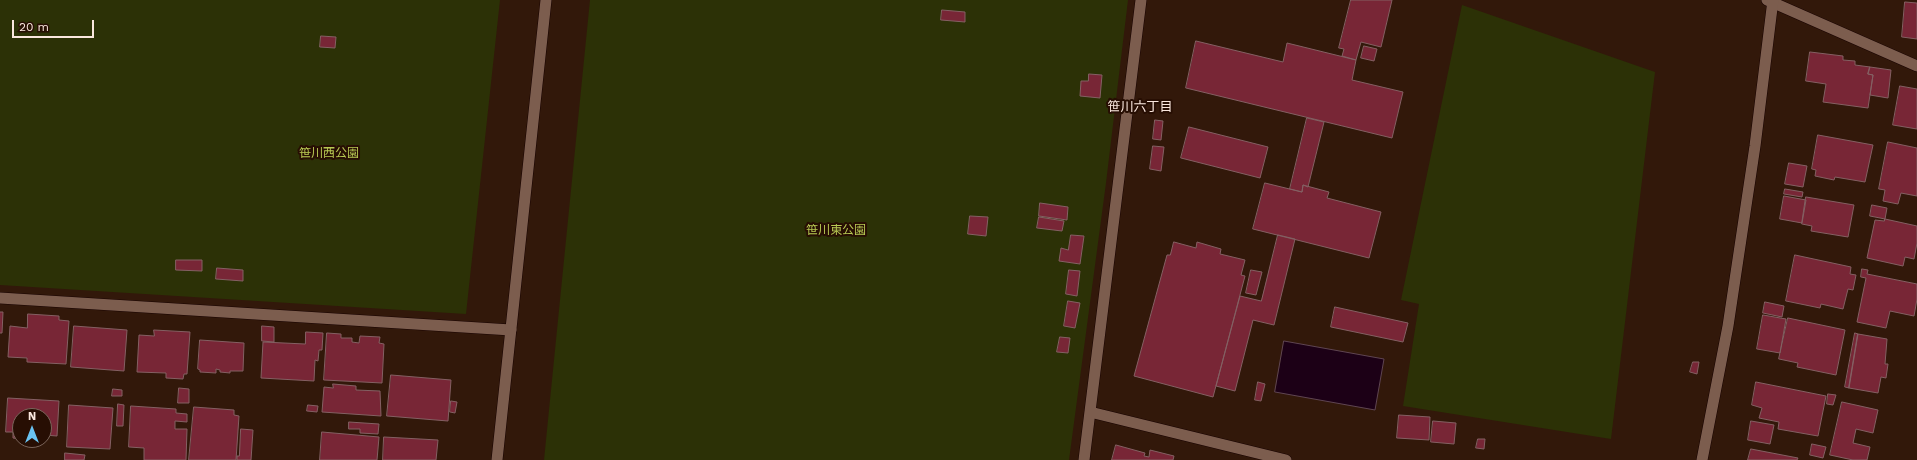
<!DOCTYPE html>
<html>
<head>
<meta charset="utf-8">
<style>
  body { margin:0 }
  #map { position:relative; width:1917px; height:460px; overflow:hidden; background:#32180a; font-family:"Work Sans",sans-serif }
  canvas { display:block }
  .north { position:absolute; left:12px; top:408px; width:40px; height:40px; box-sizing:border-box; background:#270e03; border:1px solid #7b655b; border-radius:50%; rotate:0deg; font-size:11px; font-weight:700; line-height:16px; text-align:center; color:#fae7de }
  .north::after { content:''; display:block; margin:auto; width:14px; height:18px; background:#6ac3f2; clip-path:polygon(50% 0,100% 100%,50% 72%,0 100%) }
  .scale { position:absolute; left:12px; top:20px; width:82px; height:18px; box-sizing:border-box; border:2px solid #fae7de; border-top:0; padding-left:5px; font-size:12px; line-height:14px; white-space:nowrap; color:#fae7de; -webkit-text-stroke:3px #270e03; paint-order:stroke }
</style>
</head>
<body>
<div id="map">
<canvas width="1917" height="460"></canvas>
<div class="north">N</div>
<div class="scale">20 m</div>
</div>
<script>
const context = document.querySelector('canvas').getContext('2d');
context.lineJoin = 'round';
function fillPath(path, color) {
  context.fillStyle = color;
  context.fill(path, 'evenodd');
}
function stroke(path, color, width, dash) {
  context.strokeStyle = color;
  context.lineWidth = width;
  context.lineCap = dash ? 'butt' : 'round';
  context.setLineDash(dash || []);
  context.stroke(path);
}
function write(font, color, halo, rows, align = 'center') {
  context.font = font + ' "Work Sans","Noto Sans JP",sans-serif';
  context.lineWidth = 4;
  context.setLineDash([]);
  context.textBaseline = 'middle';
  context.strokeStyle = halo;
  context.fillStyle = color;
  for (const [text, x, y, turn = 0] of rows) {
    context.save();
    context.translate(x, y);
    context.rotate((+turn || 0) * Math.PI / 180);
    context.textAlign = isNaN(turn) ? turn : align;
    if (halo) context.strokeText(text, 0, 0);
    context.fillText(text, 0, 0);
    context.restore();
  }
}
const green = new Path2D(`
  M0,0H500L466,314L0,285Z
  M590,0H1128L1106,183L1069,460H544Z
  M1462,5L1655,72L1611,439L1403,406L1419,304L1401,300Z`);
const water = new Path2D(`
  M1284,341L1384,359L1375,410L1275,392Z`);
const building = new Path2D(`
  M1351,0H1392L1381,47L1361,42L1356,60L1342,56L1344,49L1339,48Z
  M1905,2L1917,3V39L1902,37Z
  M942,10L965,12V22L941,20Z
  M321,36L336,37L335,48L320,47Z
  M1196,41L1283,62L1287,43L1356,60L1352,80L1403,92L1392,138L1186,88Z
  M1364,46L1377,49L1374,61L1361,58Z
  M1810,52L1843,56V60L1855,61V65L1870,67L1868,74L1873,75L1868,108L1823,102L1826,84L1806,81Z
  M1870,67L1891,70L1888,98L1870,95L1873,75L1868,74Z
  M1089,74L1102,75L1100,98L1080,96L1081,81H1088Z
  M1900,86L1917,89V129L1893,125Z
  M1307,118L1324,122L1308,187L1303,185L1302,192L1290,189Z
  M1155,120L1163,121L1161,140L1153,139Z
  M1189,127L1268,147L1260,178L1181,158Z
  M1818,135L1873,145L1865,182L1835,177L1834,180L1815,176L1816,170L1812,169Z
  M1888,142L1917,148V196L1901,193L1898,204L1883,201L1885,190L1879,189Z
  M1153,146L1164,147L1161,171L1150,169Z
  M1789,163L1807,166L1803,187L1785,184Z
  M1265,183L1302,192L1303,185L1329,192L1327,198L1381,212L1369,258L1253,229Z
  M1785,189L1803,192L1802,197L1784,194Z
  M1784,196L1806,200L1802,223L1780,219Z
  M1806,197L1854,205L1848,237L1811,231L1812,226L1802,224Z
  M1040,203L1068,207L1067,220L1039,216Z
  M1872,205L1887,208L1885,219L1870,216Z
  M970,216L988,217L986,236L968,234Z
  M1039,217L1064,221L1062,231L1037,228Z
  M1885,219L1917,226V243L1914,259L1905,257L1903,266L1867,258L1875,220L1884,221Z
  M1071,235L1084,236L1080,264L1059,261L1061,248L1068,250Z
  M1278,235L1295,239L1274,325L1253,320L1235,391L1216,386L1240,296L1261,301Z
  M1174,242L1196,248L1197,242L1221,249L1220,254L1245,260L1241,275L1245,276L1213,397L1134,376L1167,255H1170Z
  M1795,255L1851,267L1850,274L1856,275L1853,290L1848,289L1843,309L1821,304L1820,308L1786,301Z
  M176,260H202V271L176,270Z
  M217,268L243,270V281L216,279Z
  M1862,269L1868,270L1867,274L1917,284V299L1914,316L1890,311L1886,328L1857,322L1866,278L1861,277Z
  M1069,270L1080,271L1077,296L1066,294Z
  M1251,270L1262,272L1256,295L1246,293Z
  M1068,301L1080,303L1075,328L1064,326Z
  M1765,302L1784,306L1782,317L1763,313Z
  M1335,307L1408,323L1403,342L1331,327Z
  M0,312H3L2,333H0Z
  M28,314L59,316V320L69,321L66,364L27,362V358L8,357L10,326L27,328Z
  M1763,315L1786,319L1780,353L1757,349Z
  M1788,318L1845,330L1836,375L1797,367L1798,363L1779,359Z
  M74,326L127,330L124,371L71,367Z
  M262,326L274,327V342L262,341Z
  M154,330L190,332L187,374H184L183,379L166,378V373L137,372L139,335L154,336Z
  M306,332L323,333L322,350H319L318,361L315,360L314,381L261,378L263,342L305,344Z
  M327,333L341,334V338H352V342L359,343L360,336L380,337L379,343L384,344L382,383L324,380Z
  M1855,333L1858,334L1849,388L1845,387Z
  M1858,334L1887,339L1885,364H1888L1886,378L1881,377L1878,393L1849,388Z
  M1060,337L1070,338L1068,353L1057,352Z
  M200,340L244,343L243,371H230V373L220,372V370L216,369V373L200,372V370L198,369Z
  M1693,362H1699L1697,374L1690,372Z
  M391,375L451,380L448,421L387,416Z
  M1258,382L1265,384L1261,401L1255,400Z
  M1756,382L1826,396L1818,436L1778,429L1779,422L1759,418L1762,408L1752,405Z
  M333,384L356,386V390L380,391L381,416L322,412L324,387L333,388Z
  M179,388L189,389V403H178Z
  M113,389L122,390V396H112Z
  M1828,394L1836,395L1833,405L1827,404Z
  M8,398L59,401L57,436L44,435V416H20V439L13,438V432H6Z
  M451,401L457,402L455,413L450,412Z
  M1842,402L1878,410L1873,433L1856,429L1853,443L1870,447L1867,460H1853L1830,455Z
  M118,404L124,405L123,426H117Z
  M69,405L113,408L110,449L67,447Z
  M308,405L318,406L317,412L307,411Z
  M131,406L176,409V413L187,414V422L175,421V429H187L186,460H144V448L129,447Z
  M194,407L234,410V415L239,416L236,460H189Z
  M1399,415L1430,417L1429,440L1397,438Z
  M1433,421L1456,423L1454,444L1431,442Z
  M1751,421L1774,425L1770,444L1748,440Z
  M349,422L379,424L378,434L360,433V429H349Z
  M241,429L253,430L251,460H237V456H239Z
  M322,432L379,437L377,460H320Z
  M384,437L438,440L436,460H383Z
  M1478,439H1485L1484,449L1476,448Z
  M1812,444L1826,447L1823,458L1810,455Z
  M1116,445L1145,453L1144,456L1149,457L1150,450L1174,456L1173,460H1112Z
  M1751,449L1798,458L1797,460H1748Z
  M65,453L85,455L84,460H65Z`);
const minor = new Path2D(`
  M1767,0L1917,66
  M0,298L511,330
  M1090,412L1286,460
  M1084,460L1141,0`);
const tertiary = new Path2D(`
  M497,460L546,0
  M1702,460L1728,326L1755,146L1773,0`);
const parkNames = [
  ["笹川西公園",329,153],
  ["笹川東公園",836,230]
];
const neighbourhoodNames = [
  ["笹川六丁目",1140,107]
];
fillPath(green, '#2c3106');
fillPath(water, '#1c0016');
stroke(water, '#5f4552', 1);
fillPath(building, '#782636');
stroke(building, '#846063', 1);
stroke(minor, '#180300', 12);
stroke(tertiary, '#180300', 12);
stroke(minor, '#7c5d4e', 11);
stroke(tertiary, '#7c5d4e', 11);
write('12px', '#b8c953', '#270e03', parkNames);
write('13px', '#fae7de', '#270e03', neighbourhoodNames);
</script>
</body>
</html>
